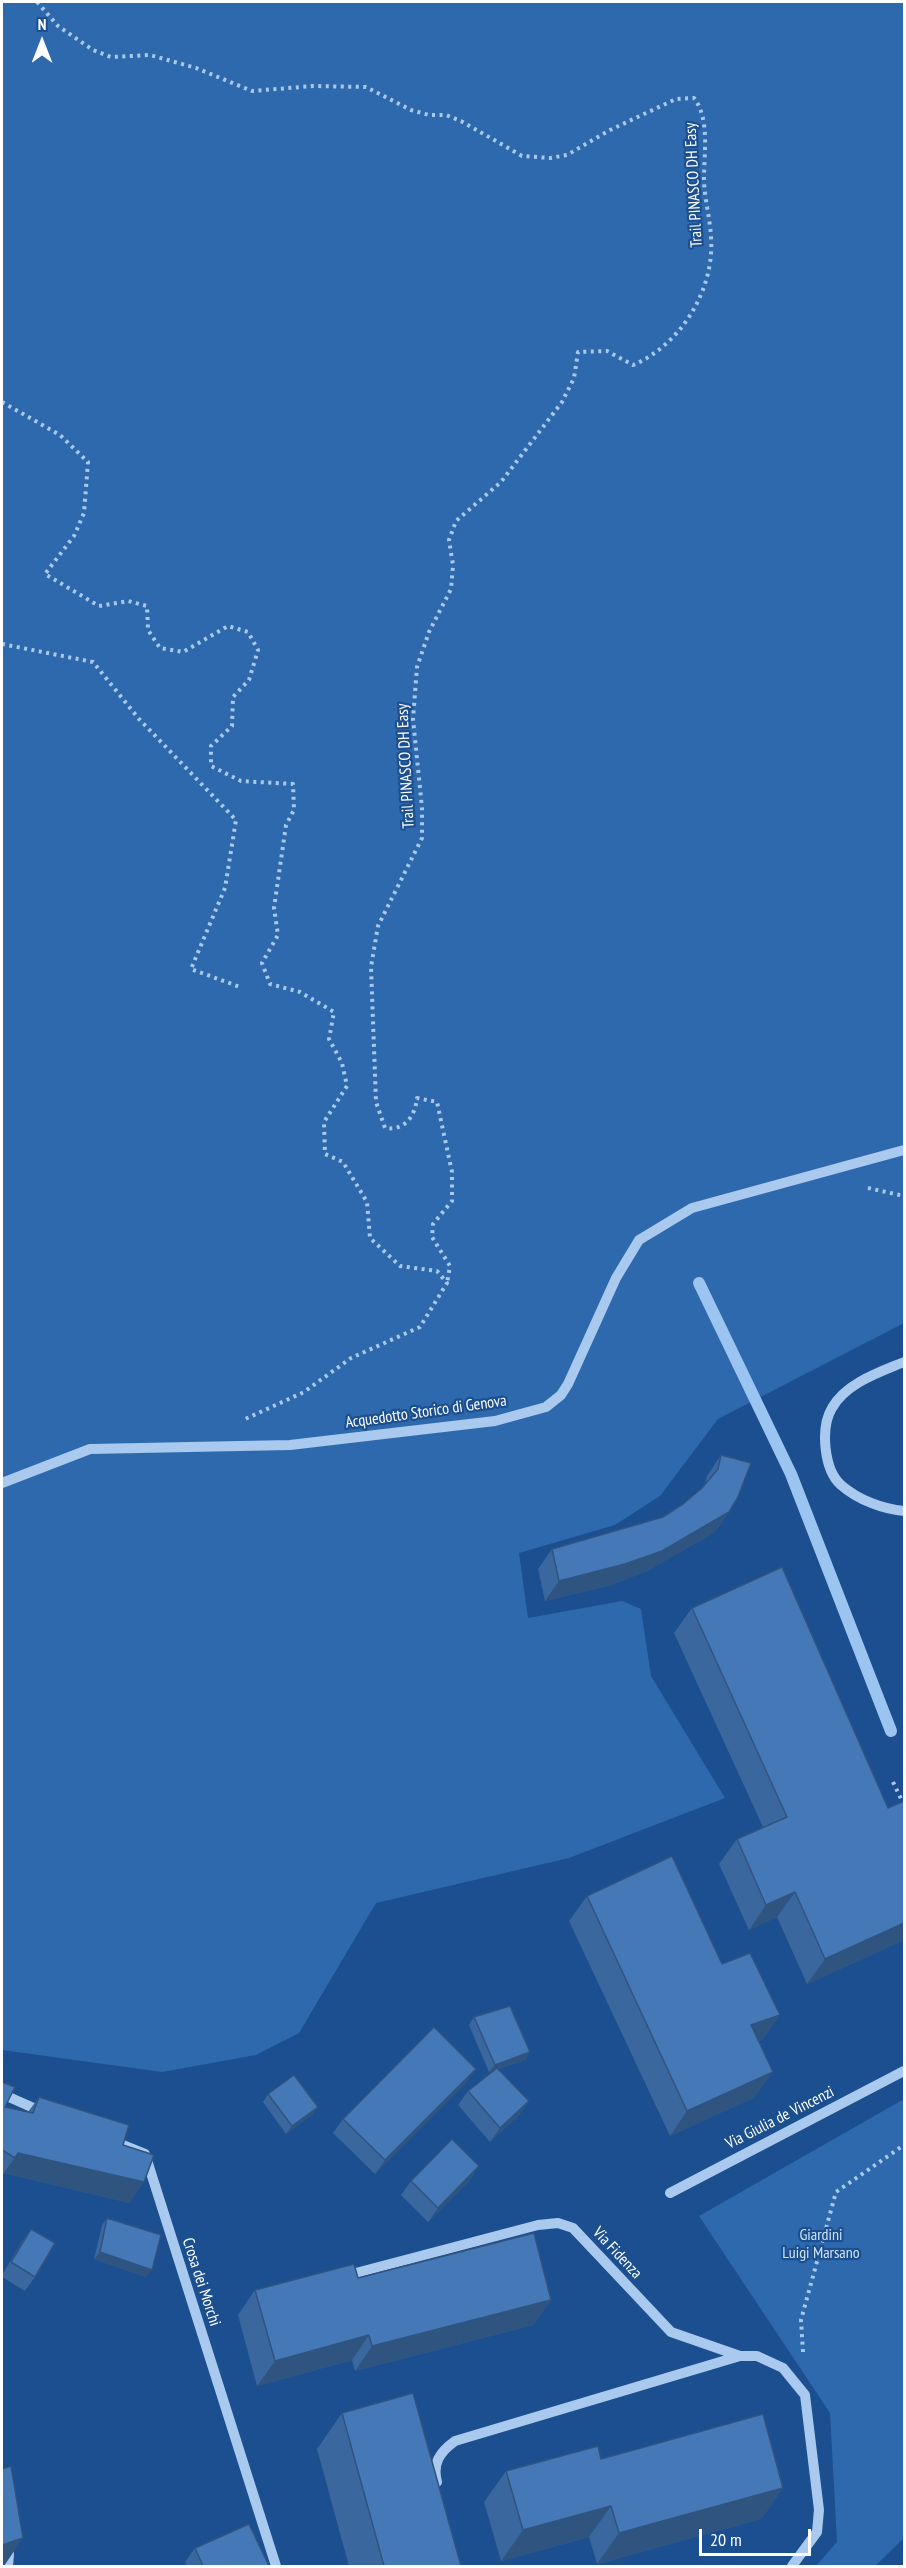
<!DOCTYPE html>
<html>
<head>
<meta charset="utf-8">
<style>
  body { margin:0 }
  #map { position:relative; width:906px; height:2568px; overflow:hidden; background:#1b4f8f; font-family:"PT Sans Narrow",sans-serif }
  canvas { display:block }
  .frame { position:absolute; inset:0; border:3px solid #fff; pointer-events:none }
  .north { position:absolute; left:12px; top:12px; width:60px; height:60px; -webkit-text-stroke:4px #1b4f8f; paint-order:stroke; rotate:0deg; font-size:16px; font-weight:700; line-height:24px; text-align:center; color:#fff }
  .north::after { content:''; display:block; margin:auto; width:21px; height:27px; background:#fff; clip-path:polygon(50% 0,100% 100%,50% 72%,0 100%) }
  .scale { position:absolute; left:699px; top:2529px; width:112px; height:27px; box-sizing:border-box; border:3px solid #fff; border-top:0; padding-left:8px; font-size:18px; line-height:21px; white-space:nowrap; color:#fff; -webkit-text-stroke:4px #1b4f8f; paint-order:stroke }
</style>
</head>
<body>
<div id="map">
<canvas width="906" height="2568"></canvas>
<div class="frame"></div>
<div class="north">N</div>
<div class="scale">20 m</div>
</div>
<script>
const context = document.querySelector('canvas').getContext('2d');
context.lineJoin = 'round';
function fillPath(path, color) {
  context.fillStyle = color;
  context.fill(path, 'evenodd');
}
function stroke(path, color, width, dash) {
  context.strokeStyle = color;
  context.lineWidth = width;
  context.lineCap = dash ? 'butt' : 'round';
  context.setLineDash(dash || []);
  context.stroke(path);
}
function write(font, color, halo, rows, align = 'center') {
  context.font = font + ' "PT Sans Narrow",sans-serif';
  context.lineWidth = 4.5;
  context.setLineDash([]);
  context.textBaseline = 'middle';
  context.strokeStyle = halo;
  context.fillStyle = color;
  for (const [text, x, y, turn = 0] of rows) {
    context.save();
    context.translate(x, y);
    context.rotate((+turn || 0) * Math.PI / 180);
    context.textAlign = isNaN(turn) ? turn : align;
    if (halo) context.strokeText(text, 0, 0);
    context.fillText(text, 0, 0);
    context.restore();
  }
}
const green = new Path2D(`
  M2,2H904V1323L718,1419L660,1496L615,1525L519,1553L528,1618L622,1601L641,1609L651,1676L725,1798L569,1858L376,1903L299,2033L256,2055L162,2072L2,2050Z
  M904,2099V2538L875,2566H816L837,2542L830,2413L699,2216Z`);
const stream = new Path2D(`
  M699,1283L791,1474L891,1731`);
const path = new Path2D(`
  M37,2L58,26L93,50L111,57L150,55L196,68L252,91L313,86L366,87L411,110L429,115H446L461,121L522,156L550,158L567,155L610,130L676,99L694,98C710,119 704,153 704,178C704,198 710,217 711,237C715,289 681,345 633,365L607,351L578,352L574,378L562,402L501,482L456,521L449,540L453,565L451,589L429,632L417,667L413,719L422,808V838L378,926L371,967L376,1102L385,1128C405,1131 415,1116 417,1098L437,1102L452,1172V1201L433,1224L432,1237L450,1266L447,1283
  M2,402L60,435L88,462L84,513L74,536L45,574L99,606L128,601L147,606L148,630L160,648L183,652L228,626L248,632L258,650L249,680L233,697L232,726L211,746V766L241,781L293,784L294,810L286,825L274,908L278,935L262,963L270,984L300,992L334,1012L329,1039L342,1063L347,1086L324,1122L325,1154L343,1162L367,1202L370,1238L400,1266L437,1271L447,1283L420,1327L351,1358L304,1392L243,1420
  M2,644L93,662L139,719L236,820L225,888L191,969L240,987
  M868,1188L904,1196
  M893,1782L904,1805
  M803,2352L801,2320L836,2192L904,2145`);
const minor = new Path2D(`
  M904,1362C880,1372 846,1383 832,1408C820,1428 824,1470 841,1485C858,1500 883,1509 904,1511
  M2,1483L90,1449L290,1445L495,1421L546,1407L561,1395L568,1384L616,1278L639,1240L692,1208L904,1150
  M2,2094L45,2113
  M110,2140L145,2154L276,2566
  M670,2193L904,2071
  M352,2274L538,2225L558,2223L573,2228L671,2332L740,2356H757L783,2368L805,2395L819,2510L817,2532L792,2566
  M437,2482C432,2463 440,2452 455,2441L740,2356
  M2,2522L9,2554L8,2566`);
const wall = new Path2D(`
  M721,1455L729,1512L715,1532L647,1571L611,1585L545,1601L538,1569L552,1549L663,1517L683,1504L702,1488L705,1485L707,1476Z
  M692,1608L888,1808L904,1801V1940L807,1984L777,1917L749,1930L719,1864L737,1839L763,1827L674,1633Z
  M587,1896L722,1964L780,2015L762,2040L758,2041L755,2097L670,2136L569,1921Z
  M474,2017L530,2052L525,2060L498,2069L529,2101L519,2115L490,2142L458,2105L468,2091L494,2071L489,2072L469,2025Z
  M2,2082L5,2107L28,2112L39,2097L123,2145L130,2203L4,2173L2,2177Z
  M466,2083L375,2174L333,2133L343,2119Z
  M268,2094L313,2114L286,2134L263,2102Z
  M479,2166L469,2181L428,2222L401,2195L411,2181Z
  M107,2218L146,2277L94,2259L102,2225Z
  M31,2229L35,2277L25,2291L2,2277V2275L21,2243Z
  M358,2278L551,2300L533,2325L355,2371L352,2360L257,2386L238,2315L255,2290Z
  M342,2413L461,2566H349L317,2449Z
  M601,2459L783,2488L761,2519L597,2564L589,2537L501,2561L484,2502L506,2471Z
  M195,2548L269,2566H187L185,2562Z`);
const shadedWall = new Path2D(`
  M729,1512L715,1532L647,1571L611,1585L545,1601L559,1581Z
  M795,1892L777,1917L749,1930L766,1905Z
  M904,1923V1940L807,1984L825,1959Z
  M780,2015L762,2040L733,2050L751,2025Z
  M530,2052L525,2060L489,2072L495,2065Z
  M476,2069L466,2083L375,2174L385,2160Z
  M773,2072L755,2097L670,2136L687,2111Z
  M529,2101L519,2115L490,2142L500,2128Z
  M318,2107L313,2114L286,2134L292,2126Z
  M18,2153L144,2182L130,2203L4,2173Z
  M479,2166L469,2181L428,2222L438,2208Z
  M100,2252L152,2270L146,2277L94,2259Z
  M551,2300L533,2325L355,2371L372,2346Z
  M369,2335L352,2360L257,2386L275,2361Z
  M783,2488L761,2519L597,2564L619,2533Z
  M611,2506L589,2537L501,2561L523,2530Z
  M23,2538L4,2566H2V2545Z`);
const building = new Path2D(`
  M721,1455L751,1463L738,1497L729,1512L662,1551L625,1564L559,1581L552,1549L663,1517L683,1504L702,1488L718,1469Z
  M782,1567L888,1808L904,1801V1923L825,1959L795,1892L766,1905L737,1839L787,1817L692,1608Z
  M672,1856L722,1964L750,1953L780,2015L751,2025L773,2072L687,2111L587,1896Z
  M510,2006L530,2052L495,2065L474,2017Z
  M434,2027L476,2069L385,2160L343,2119Z
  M497,2068L529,2101L500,2128L468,2091Z
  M294,2075L318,2107L292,2126L268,2094Z
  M2,2082L15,2087L5,2107L33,2113L39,2097L129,2125L123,2145L154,2155L144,2182L18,2153L15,2158L2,2150Z
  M452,2139L479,2166L438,2208L411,2181Z
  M107,2218L161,2235L152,2270L100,2252Z
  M31,2229L55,2243L35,2277L11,2262Z
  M534,2233L551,2300L372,2346L369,2335L275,2361L255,2290L354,2264L358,2278Z
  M413,2393L461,2566H384L342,2413Z
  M763,2414L783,2488L619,2533L611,2506L523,2530L506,2471L598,2446L601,2459Z
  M11,2466L23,2538L2,2545V2469Z
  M249,2524L269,2566H203L195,2548Z`);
const streetNames = [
  ["Trail PINASCO DH Easy",694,185,-93],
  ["Trail PINASCO DH Easy",406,766,-93],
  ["Acquedotto Storico di Genova",426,1412,-8],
  ["Via Giulia de Vincenzi",780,2118,-27],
  ["Via Fidenza",617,2253,47],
  ["Crosa dei Morchi",201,2282,72]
];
const parkNames = [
  ["Giardini",821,2235],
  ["Luigi Marsano",821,2253]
];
fillPath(green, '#2e69ad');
stroke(stream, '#9cc4f0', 12);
stroke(path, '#a9c9ee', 4, [3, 4.5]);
stroke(minor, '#a9c9ee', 10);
fillPath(wall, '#3a679d');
fillPath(shadedWall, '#305480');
fillPath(building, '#4478b7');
stroke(building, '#305480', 1.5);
write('16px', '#fff', '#1b4f8f', streetNames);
write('16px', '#cfe3fa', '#1b4f8f', parkNames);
</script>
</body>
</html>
